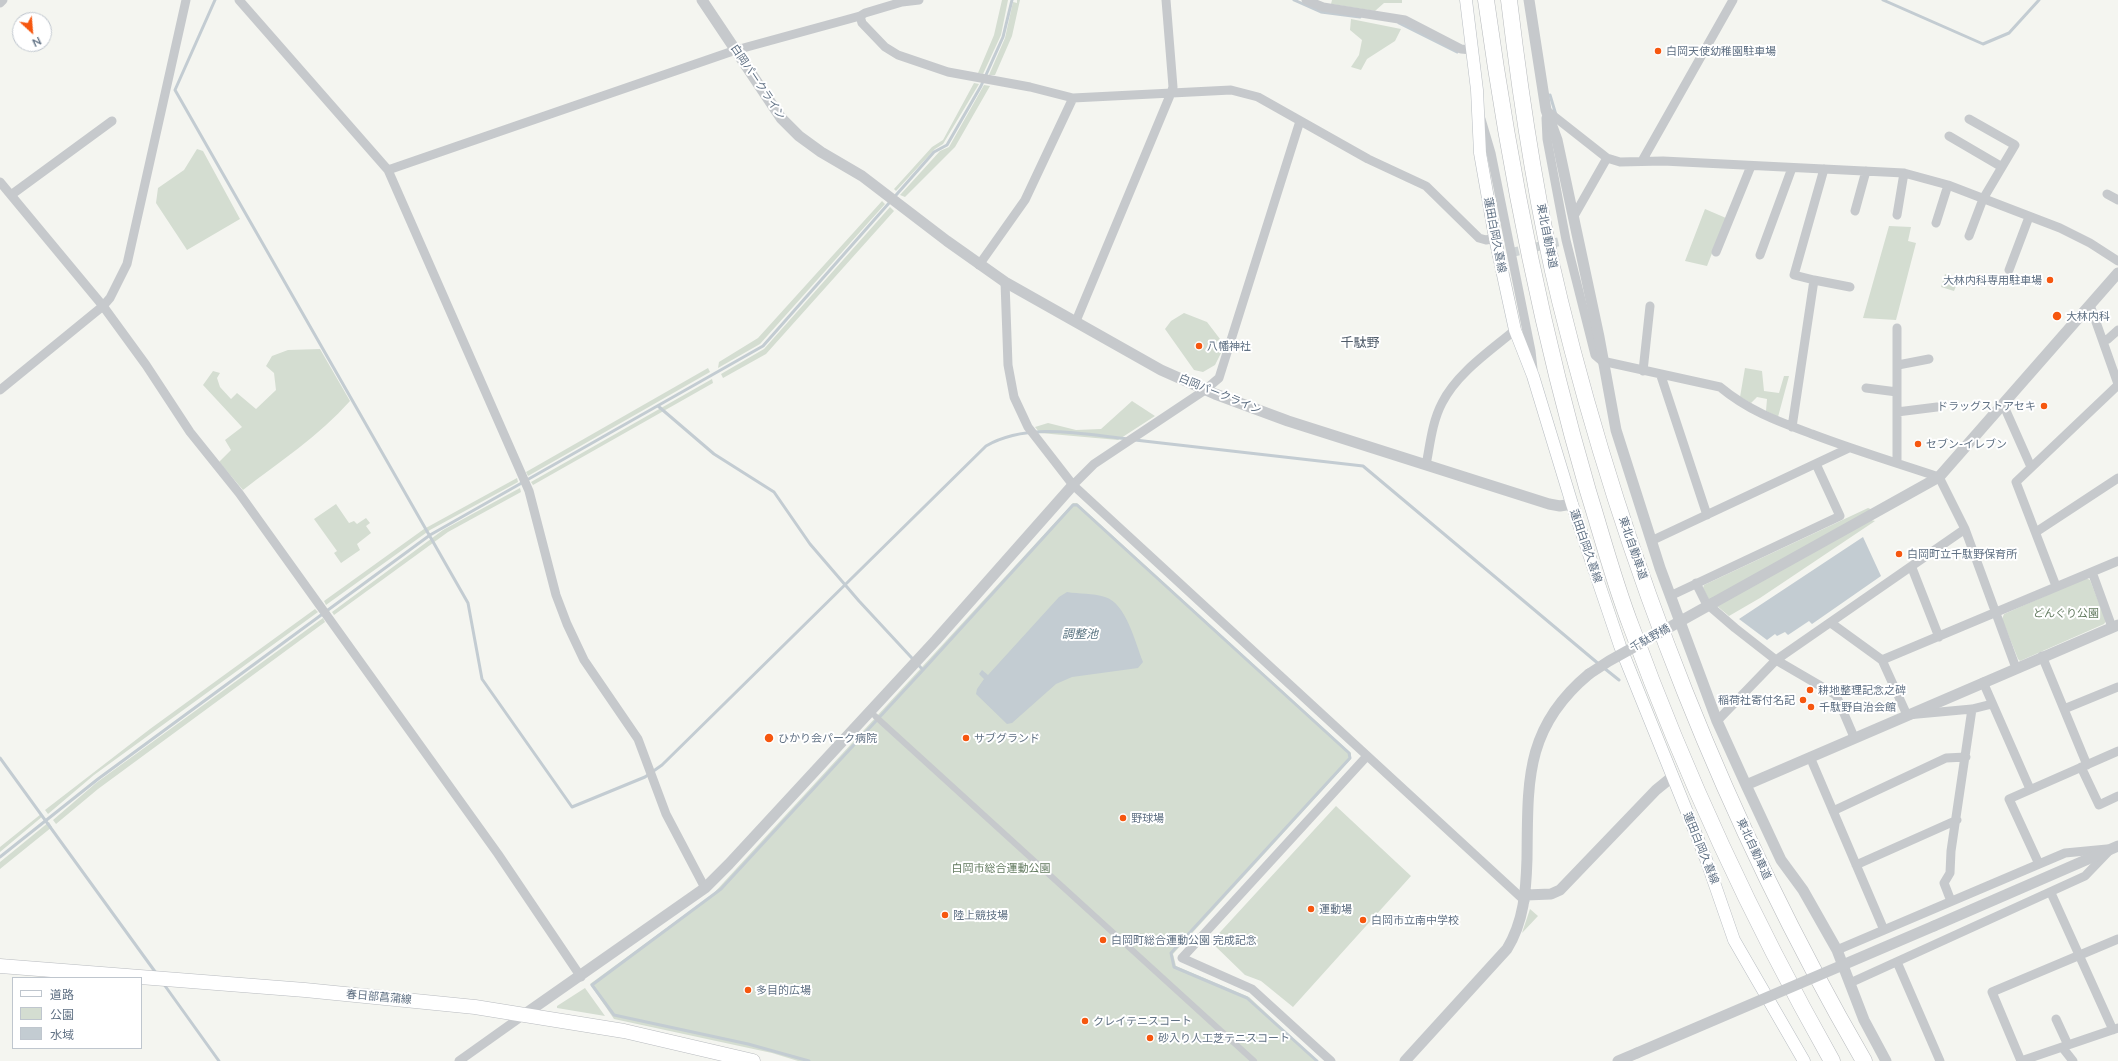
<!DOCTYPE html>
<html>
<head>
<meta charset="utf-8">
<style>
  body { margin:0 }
  #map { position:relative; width:2118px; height:1061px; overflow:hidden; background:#f4f5f0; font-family:Lato,"Noto Sans JP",sans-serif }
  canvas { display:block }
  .legend { position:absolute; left:12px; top:977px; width:130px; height:72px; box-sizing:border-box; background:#fff; border:1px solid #bfc6ce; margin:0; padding:5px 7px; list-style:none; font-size:12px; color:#607184 }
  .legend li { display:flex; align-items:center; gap:8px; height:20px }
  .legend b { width:20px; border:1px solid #bfc6ce }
  .north { position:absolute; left:12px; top:12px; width:40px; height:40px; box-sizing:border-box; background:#fff; border:1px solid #bfc6ce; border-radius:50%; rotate:154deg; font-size:11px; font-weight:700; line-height:16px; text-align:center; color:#607184 }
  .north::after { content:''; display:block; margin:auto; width:14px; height:18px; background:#f6570f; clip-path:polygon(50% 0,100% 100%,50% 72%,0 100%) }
</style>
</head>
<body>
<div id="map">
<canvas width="2118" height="1061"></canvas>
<ul class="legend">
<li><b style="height:5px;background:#fff"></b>道路</li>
<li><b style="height:11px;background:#d4ddd1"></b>公園</li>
<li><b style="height:11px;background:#c3ccd2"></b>水域</li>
</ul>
<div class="north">N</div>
</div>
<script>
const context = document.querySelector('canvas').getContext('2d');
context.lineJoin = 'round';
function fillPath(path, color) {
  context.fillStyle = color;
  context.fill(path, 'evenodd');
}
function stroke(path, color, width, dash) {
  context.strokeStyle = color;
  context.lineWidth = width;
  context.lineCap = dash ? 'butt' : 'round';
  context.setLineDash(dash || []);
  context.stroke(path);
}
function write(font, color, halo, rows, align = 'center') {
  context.font = font + ' Lato,"Noto Sans JP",sans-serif';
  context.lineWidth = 4;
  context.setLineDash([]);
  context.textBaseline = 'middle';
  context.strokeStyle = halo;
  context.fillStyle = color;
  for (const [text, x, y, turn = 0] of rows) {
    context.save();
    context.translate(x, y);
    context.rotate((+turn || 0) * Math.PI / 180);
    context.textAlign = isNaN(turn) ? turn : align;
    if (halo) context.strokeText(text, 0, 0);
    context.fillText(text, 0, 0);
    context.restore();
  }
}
const green = new Path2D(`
  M1002,0H1008L1001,35L983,74L978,73L994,35Z
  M1017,0H1020L1012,36L995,75H989L1005,38L1013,2L1017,3Z
  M1332,0H1402V3H1384L1375,11L1331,4Z
  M1351,19L1401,29L1395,41L1367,59L1361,70L1351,67L1359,55L1362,40L1350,30Z
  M974,83L979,84L943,144L935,149L896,191L894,189L932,147L943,140Z
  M984,85L990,86L955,147L905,197L900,195L940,151L949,147Z
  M197,149L203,151L240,219L187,250L156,203L158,188L184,170Z
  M882,201L885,204L760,344L718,368L719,362L758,338Z
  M890,207L894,211L766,354L723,378L721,374L764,349Z
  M1705,209L1726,218L1707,266L1685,261Z
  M1889,226L1911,227L1908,241L1916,243L1896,320L1863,318Z
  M1945,274L1959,279L1954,291L1941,287Z
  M1184,313L1207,322L1220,339L1222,351L1215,365L1203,372L1194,370L1165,329L1171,321Z
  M320,349L350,401C319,436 279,462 243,490L219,462L231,450L225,440L242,427L203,385L213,371L220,373L217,378L220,387L231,399L237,393L256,409L276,390L274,373L266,366L272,356L288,350Z
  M708,368L710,372L528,476L526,472Z
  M1745,368L1762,371L1764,391L1779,393L1784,376H1789L1778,417L1766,411L1767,399L1757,397L1751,403L1740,397Z
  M712,379L713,383L533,485L531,482Z
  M1132,401L1155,416L1118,440L1040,433L1035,427L1048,423L1076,430L1101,429Z
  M517,478L518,482L430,530L326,605L324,601L424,529Z
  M520,488L521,492L448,532L334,615L332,612L443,530Z
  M1073,503H1077L1351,753V759L1173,954L1176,966L1249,997L1318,1061H798L772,1053L614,1019L590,984L713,894Z
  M336,504L349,523L354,521L357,524L366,518L370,523L366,526L371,533L357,544L360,550L341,563L334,553L337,551L314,519Z
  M1868,508L1873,510L1709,600L1703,588L1704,585Z
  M1871,520L1875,521L1760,598L1729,616L1717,606Z
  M2086,578L2090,580L2106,621L2104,624L2020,661L2018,659L2002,619L2004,614Z
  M315,609L318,612L94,775L48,814L45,810L150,729Z
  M323,618L325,622L98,789L56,824L53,820L96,783Z
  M1336,806L1411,876L1293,1007L1261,981L1245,975L1211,942Z
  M41,814L43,816L0,852V847Z
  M49,822L52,827L0,869V862Z
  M1530,909L1538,916L1522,933Z
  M585,988L605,1016L557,1008V1006Z`);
const water = new Path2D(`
  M1863,537L1881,576L1812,624L1809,621L1788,635L1785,632L1777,636L1775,634L1767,640L1739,619Z
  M1067,592C1079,594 1093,593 1105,597C1126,603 1135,642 1143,662L1138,668L1072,677L1056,684L1012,723L1007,724L976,694L977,689L984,679L979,674L982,670L988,675L1059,597Z`);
const stream = new Path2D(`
  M215,0L175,90L468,603L482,679L572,807L645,777L662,765L986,446C1028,422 1082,434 1128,439
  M1294,0L1321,12L1360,17
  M1883,0L1983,44L2009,33L2039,0
  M1399,23L1457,52
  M1550,95L1556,115
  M658,406L714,454L774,492L810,544L859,601L923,670L1073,505H1077L1349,753L1350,758L1171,953L1174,967L1247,998L1317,1061
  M1135,440L1363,466L1600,665
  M1604,668L1619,680
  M0,758L156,973
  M0,857L98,779L430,535L763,346L934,152L947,145L981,86L1003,37L1012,0
  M163,983L219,1061
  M809,1061L748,1044L614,1015L592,985L721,889L923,670`);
const minorTunnel = new Path2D(`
  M1510,253L1566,240`);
const pedestrian = new Path2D(`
  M875,716L1254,1061`);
const minor = new Path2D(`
  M239,0L388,170L529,491L556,595L567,624L584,660L638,739L666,814L705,888
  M1306,0L1323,7L1405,20L1461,49L1472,50
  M0,3L3,0
  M860,16L862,23L885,47L898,55L948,72L1030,87L1073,98L1231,90L1258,97L1368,159L1426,186L1479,238L1486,240L1495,238
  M1546,110L1607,158L1620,162L1663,161L1904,173L1948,185L2060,228L2090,243L2118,261
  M1546,118L1547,139L1566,240L1595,355L1602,361L1720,387C1749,411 1777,421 1812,434C1854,450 1897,463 1939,477L1965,529L2016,668
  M1481,119L1491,153L1531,351L1533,369
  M1949,136L2002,167
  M1642,161L1733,0
  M388,170L736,50L860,16L865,13L902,2L919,0
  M0,182L103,306L146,365L190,432L239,493L498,854L581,977
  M2107,194L2118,200
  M11,195L112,121
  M1855,211L1866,171
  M1897,215L1904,173
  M1574,216L1607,158
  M1936,223L1948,185
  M1969,236L1983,199L2015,145L1969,119
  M1716,252L1751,166
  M1760,255L1792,168
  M979,265L1025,200L1073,98
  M2009,270L2029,217
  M1814,280L1850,287
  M1005,282L1008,365L1014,397L1028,427L1073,485L1525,901
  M2090,305L2118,384
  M1076,321L1171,93L1173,87L1166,0
  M1897,328V463
  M2103,341L2108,339L2118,330
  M1898,365L1929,359
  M1643,371L1650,306
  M1661,376L1707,515
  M1866,388L1897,392
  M0,390L103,306L110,298L127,264L186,0
  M2003,404L2031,467
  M1897,412L1937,407
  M1792,427L1814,280L1794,275L1824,169
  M1426,465C1430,445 1432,422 1442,403C1457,373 1490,351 1515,330
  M1073,485L1094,464L1205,390L1219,378L1300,121
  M2036,532L2118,478
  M1651,541L1849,448
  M1912,568L1939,637
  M2092,572L2112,627
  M1696,583L1706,603L1735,628L1776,660L1836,695L1854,737
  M2056,586L2016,482L2118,385
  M1670,596L1840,516L1816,464
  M1831,623L1882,660L1907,715L1972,709L1992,704
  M2042,656L2087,765
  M1882,660L2118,561
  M1983,682L2030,789
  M2064,709L2118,687
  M1717,721L1776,660L1965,529
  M1810,757L1884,930
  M2081,767L2099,805L2118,796
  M1833,811L1946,758L1966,757
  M2039,864L2009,799L2118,751
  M1856,865L1957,820
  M2051,893L2113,1030
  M1951,901L1944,883L1950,873L1951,851L1972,709
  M1837,950L2065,853L2107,849
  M1897,962L1940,1061
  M1850,983L2085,876L2110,850
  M2056,1019L2068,1045
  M2062,1047L2073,1061
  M459,1061L525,1014
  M1331,1061L1252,989L1182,958L1367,756
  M2021,1061L1992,992L2118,939
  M2021,1061L2118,1028`);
const tertiary = new Path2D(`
  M702,0L781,118L799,136L821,152L862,176L947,241L1005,282L1161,370L1215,394L1288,421L1549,504L1560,506L1572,504
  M1529,0L1546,110L1557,140L1599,337L1616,430L1660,568L1717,721L1746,785L1781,860L1803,890L1837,950L1864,1020L1886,1061
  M1713,603L1939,477L2118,273
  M1746,785L2118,625
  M1526,895L1551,894L1560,890L1656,790L1672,777
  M1934,926L2118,846
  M525,1014L705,888L729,864L936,640L1073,485
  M1405,1061L1507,949C1524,921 1526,891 1527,859C1528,782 1524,728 1589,674
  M1618,1061L1637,1053`);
const secondary = new Path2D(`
  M1466,0L1477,90L1480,153L1495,238L1515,330L1533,376L1572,504L1620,646L1706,859L1734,940L1804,1061`);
const primary = new Path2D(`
  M0,966L305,990L475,1007L624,1031L753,1061`);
const motorway = new Path2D(`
  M1486,0C1509,166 1541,330 1588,491C1602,536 1614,582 1631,626C1686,777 1753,921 1832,1061
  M1509,0C1521,101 1536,203 1560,301C1625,566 1727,825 1864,1061`);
const tertiaryBridge = new Path2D(`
  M1589,674L1609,661L1713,603
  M1637,1053L1934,926`);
const markers = [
  [1658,51,4,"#f6570f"],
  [2050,280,4,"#f6570f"],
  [2057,316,5,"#f6570f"],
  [1199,346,4,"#f6570f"],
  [2044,406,4,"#f6570f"],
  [1918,444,4,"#f6570f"],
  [1899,554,4,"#f6570f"],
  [1810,690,4,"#f6570f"],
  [1803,700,4,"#f6570f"],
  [1811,707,4,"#f6570f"],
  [769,738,5,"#f6570f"],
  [966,738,4,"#f6570f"],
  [1123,818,4,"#f6570f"],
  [1311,909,4,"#f6570f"],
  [945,915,4,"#f6570f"],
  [1363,920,4,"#f6570f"],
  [1103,940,4,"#f6570f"],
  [748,990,4,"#f6570f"],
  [1085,1021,4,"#f6570f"],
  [1150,1038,4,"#f6570f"]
];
const poiNames = [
  ["白岡天使幼稚園駐車場",1666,51],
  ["大林内科専用駐車場",2042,280,"right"],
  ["大林内科",2066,316],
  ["八幡神社",1207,346],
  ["ドラッグストアセキ",2036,406,"right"],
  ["セブン-イレブン",1926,444],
  ["白岡町立千駄野保育所",1907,554],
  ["耕地整理記念之碑",1818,690],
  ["稲荷社寄付名記",1795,700,"right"],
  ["千駄野自治会館",1819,707],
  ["ひかり会パーク病院",778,738],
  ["サブグランド",974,738],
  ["野球場",1131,818],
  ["運動場",1319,909],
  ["陸上競技場",953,915],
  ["白岡市立南中学校",1371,920],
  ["白岡町総合運動公園 完成記念",1111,940],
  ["多目的広場",756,990],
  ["クレイテニスコート",1093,1021],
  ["砂入り人工芝テニスコート",1158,1038]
];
const streetNames = [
  ["白岡パークライン",758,82,56],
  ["蓮田白岡久喜線",1495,235,79],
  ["東北自動車道",1547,236,79],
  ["白岡パークライン",1220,394,22],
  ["蓮田白岡久喜線",1586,546,71],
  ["東北自動車道",1633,548,71],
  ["千駄野橋",1650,638,-29],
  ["蓮田白岡久喜線",1701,848,68],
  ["東北自動車道",1754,849,65],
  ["春日部菖蒲線",379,997,5]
];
const parkNames = [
  ["どんぐり公園",2066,613],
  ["白岡市総合運動公園",1001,868]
];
const waterNames = [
  ["調整池",1080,634]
];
const quarterNames = [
  ["千駄野",1360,343]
];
fillPath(green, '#d4ddd1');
fillPath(water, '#c3ccd2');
stroke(stream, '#c3ccd2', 3);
stroke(minorTunnel, '#cfd4d5', 9, [9, 4.5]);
stroke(secondary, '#b7bcc1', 13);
stroke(primary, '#b8bbbf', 15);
stroke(motorway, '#b7babd', 17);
stroke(pedestrian, '#c6c9cc', 6);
stroke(minor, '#c6c9cc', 9);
stroke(tertiary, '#c6c9cc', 11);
stroke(secondary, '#fff', 12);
stroke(primary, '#fff', 14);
stroke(motorway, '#fff', 16);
stroke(tertiaryBridge, '#c6c9cc', 11);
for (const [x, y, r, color] of markers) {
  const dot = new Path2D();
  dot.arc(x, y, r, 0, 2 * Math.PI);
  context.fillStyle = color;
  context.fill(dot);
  stroke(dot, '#fff', 1.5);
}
write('11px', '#607184', '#fff', poiNames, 'left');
write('11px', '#607184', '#fff', streetNames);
write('11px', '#637b60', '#fff', parkNames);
write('italic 12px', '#5b7582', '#fff', waterNames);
write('13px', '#4f5b69', '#fff', quarterNames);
</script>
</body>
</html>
